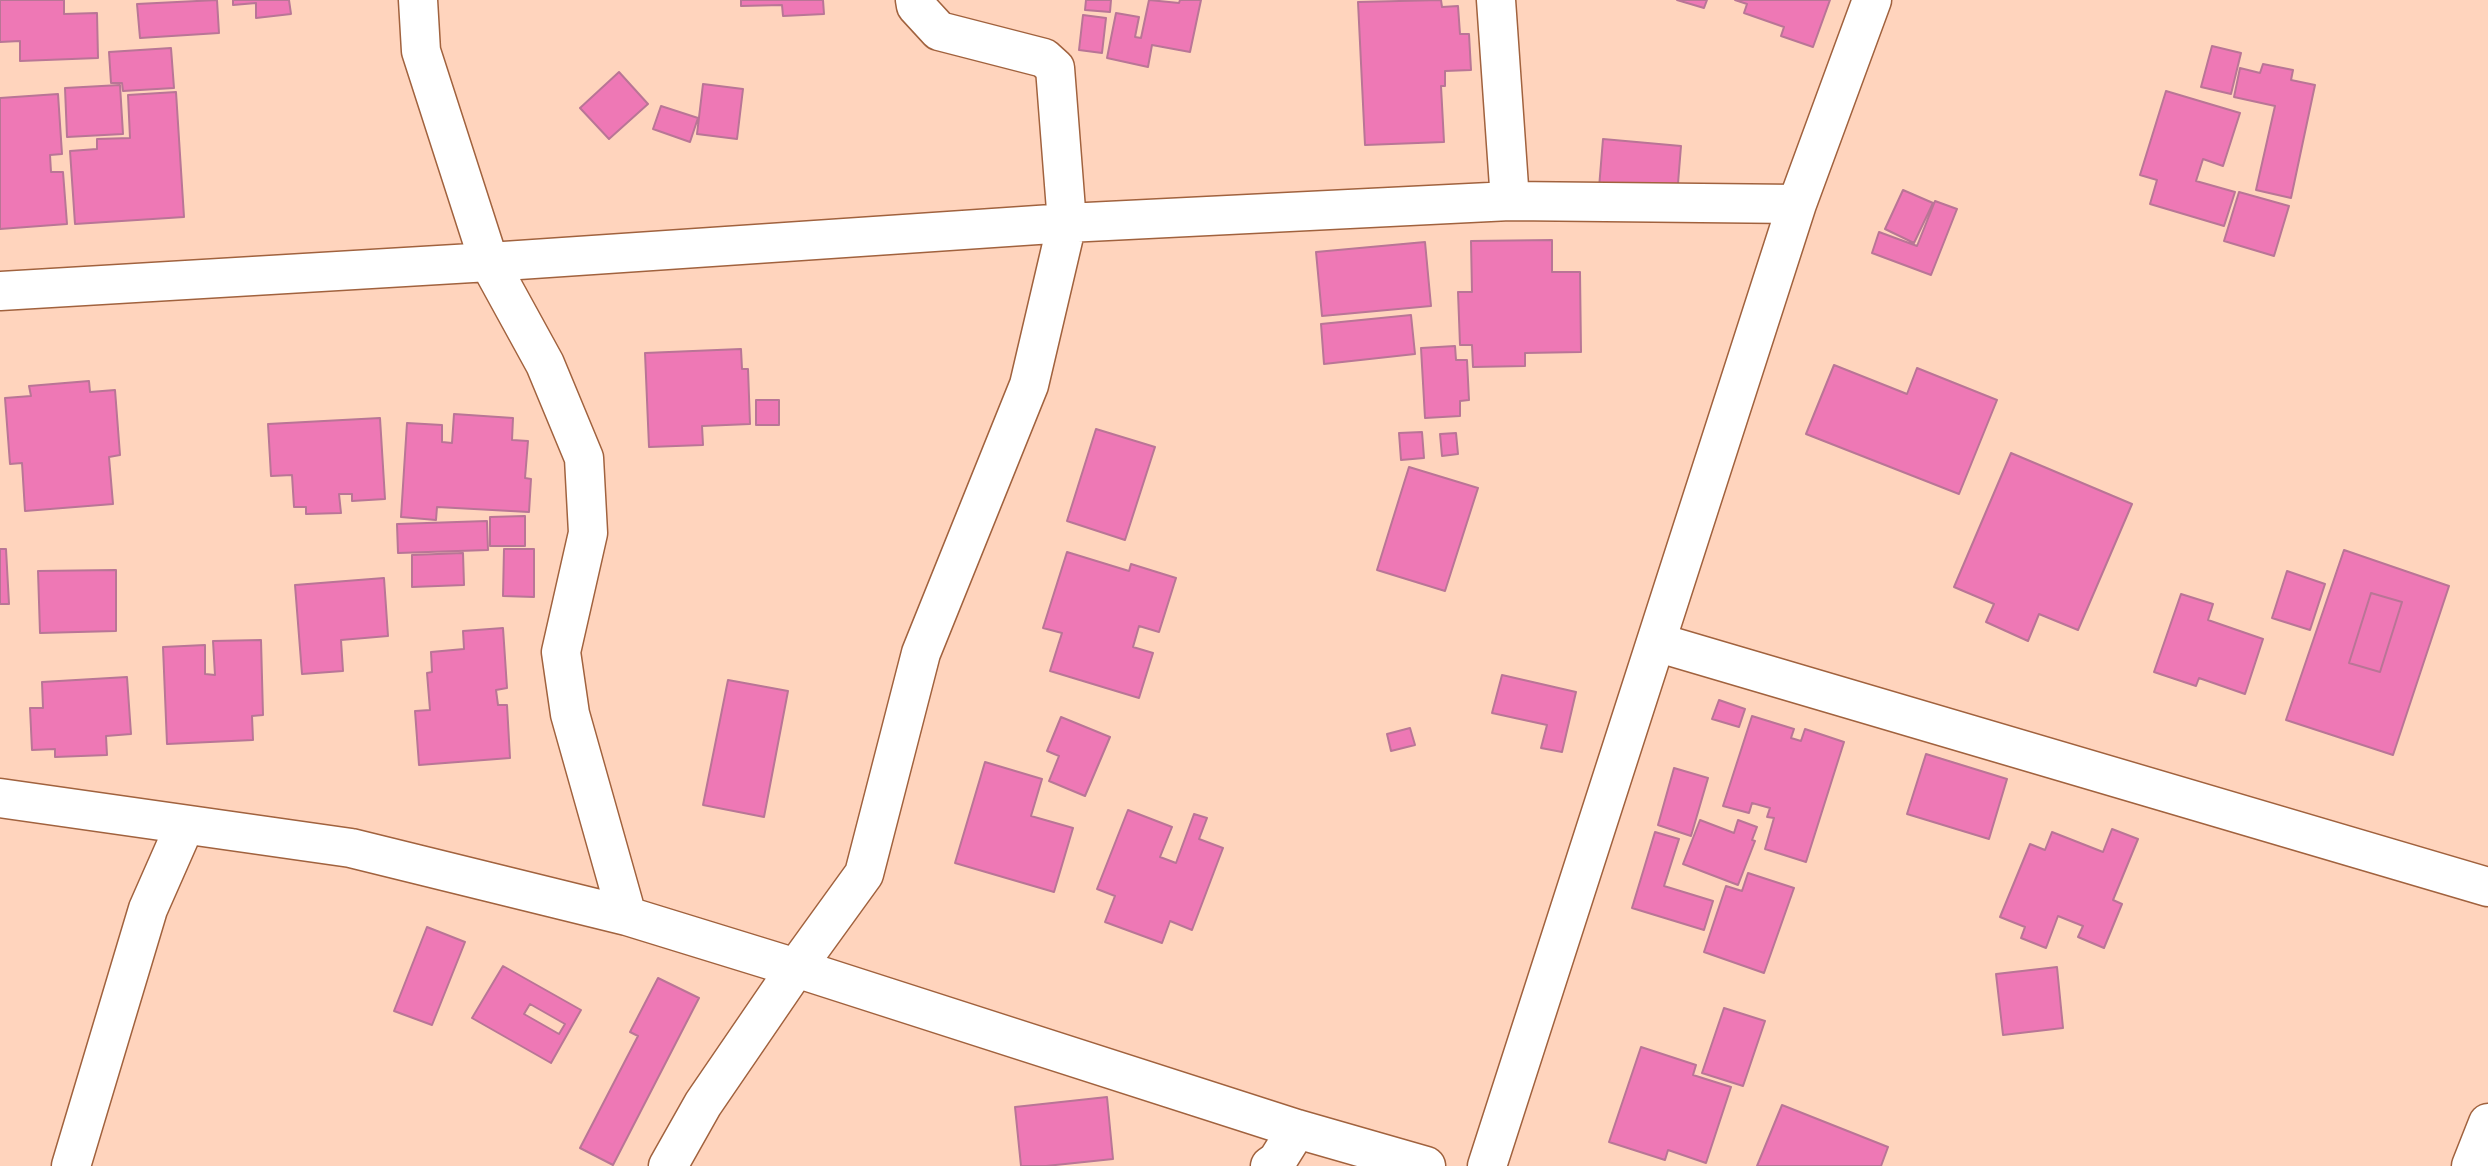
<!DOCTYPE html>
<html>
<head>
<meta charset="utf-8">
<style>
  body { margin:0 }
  canvas { display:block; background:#ffd4bd }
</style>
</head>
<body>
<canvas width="2488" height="1166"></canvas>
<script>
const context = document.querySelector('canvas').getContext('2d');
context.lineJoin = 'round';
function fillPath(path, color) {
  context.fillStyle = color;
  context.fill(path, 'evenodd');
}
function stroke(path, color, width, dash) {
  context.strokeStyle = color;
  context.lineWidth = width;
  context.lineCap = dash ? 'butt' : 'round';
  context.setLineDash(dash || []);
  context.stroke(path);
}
const building = new Path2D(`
  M0,0H64V14L97,13L98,58L20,61V41L0,42Z
  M217,0L219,33L140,38L137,4Z
  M233,0H289L291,14L256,18V3L233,5Z
  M741,0H823L824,14L783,16L782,5L741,6Z
  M1086,0H1111L1110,12L1085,10Z
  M1149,0L1179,3L1180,0H1201L1190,52L1152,45L1148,67L1107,58L1116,13L1139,17L1135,37L1141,38Z
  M1441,0L1442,7L1458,6L1460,34H1469L1471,70L1445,71V86H1441L1444,142L1365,145L1358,2Z
  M1677,0H1707L1704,8Z
  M1735,0H1830L1813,47L1781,36L1784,27L1744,13L1747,4Z
  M1083,15L1106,18L1102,53L1079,50Z
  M2212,46L2241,53L2231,94L2201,87Z
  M171,48L174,88L123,91L122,83H111L109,52Z
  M2263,64L2293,70L2291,80L2315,85L2291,198L2256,190L2275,106L2234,97L2240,68L2260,73Z
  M619,72L648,104L609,139L580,108Z
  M703,84L743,89L737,139L697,134Z
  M120,85L123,134L67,137L65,88Z
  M2166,91L2240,113L2223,166L2203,159L2196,181L2235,192L2224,226L2150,204L2157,180L2140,175Z
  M176,92L184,217L75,224L70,151L97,149V139L130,138L128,95Z
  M58,94L62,154L50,155L51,172H63L67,224L0,229V98Z
  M661,106L698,118L690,142L653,129Z
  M1603,139L1681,146L1677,196L1599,188Z
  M1903,190L1933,203L1914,243L1885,229Z
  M2239,192L2289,206L2274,256L2224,241Z
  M1935,201L1957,209L1931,275L1872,253L1879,232L1917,246Z
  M1552,240V272H1580L1581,352L1525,353V366L1473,367L1472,345H1460L1458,292H1472L1471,241Z
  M1425,242L1431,306L1322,316L1316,252Z
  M1411,315L1415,354L1324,364L1321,324Z
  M1455,346L1456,360H1467L1469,400L1460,401V416L1425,418L1421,348Z
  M741,349L742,369H748L750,424L702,426L703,445L649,447L645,353Z
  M1834,365L1907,394L1917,368L1997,400L1959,494L1806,434Z
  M89,381L90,392L115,390L120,455L109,457L113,504L25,511L22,463L10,464L5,398L31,396L29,386Z
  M756,400H779V425H756Z
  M454,414L513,418L512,440L528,441L525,478L531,479L529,512L437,507L436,520L401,517L407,423L442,425V442L452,443Z
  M380,418L385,499L352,501V494H339L341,513L306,514V507H294L292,475L271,476L268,424Z
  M1096,429L1155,447L1125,540L1067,521Z
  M1422,432L1424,458L1401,460L1399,433Z
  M1456,433L1458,454L1442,456L1440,434Z
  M2011,453L2132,504L2078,630L2039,614L2028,641L1986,622L1994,604L1954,587Z
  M1409,467L1478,488L1445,591L1377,570Z
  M525,516V546H490V517Z
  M487,521L488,550L398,553L397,524Z
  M0,549H6L9,604H0Z
  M504,549H534V597L503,596Z
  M2344,550L2449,586L2393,755L2286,720ZM2371,593L2402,602L2380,672L2349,663Z
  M1067,552L1129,571L1131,564L1176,578L1159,632L1139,626L1133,647L1153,653L1139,698L1050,671L1062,633L1043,628Z
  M463,553L464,585L412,587V555Z
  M116,570V631L40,633L38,571Z
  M2287,571L2325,584L2310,630L2272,618Z
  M384,578L388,636L341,640L343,671L302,674L295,585Z
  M2371,593L2402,602L2380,672L2349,663Z
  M2181,594L2213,604L2208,620L2263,639L2245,694L2199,678L2196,686L2154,672Z
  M503,628L507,688L496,690L498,705H507L510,758L419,765L415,711L430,710L427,673L432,672L431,652L464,649L463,631Z
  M261,640L263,715L252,716L253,740L167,744L163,647L205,645V674L215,675L213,641Z
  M1502,675L1576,692L1562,752L1541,748L1547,725L1492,713Z
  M127,677L131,734L106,736L107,755L55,757V749L32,750L30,708H43L42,682Z
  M728,680L788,691L764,817L703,805Z
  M1719,700L1745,709L1739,727L1712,719Z
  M1752,716L1794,729L1791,738L1801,741L1805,729L1844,742L1806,862L1765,849L1774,818L1767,817L1770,808L1752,803L1749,813L1723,806Z
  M1061,717L1110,737L1085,796L1049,781L1059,756L1047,751Z
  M1410,728L1415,745L1391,751L1387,734Z
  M1926,754L2007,779L1989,839L1907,814Z
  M985,762L1042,779L1031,816L1073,828L1054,892L955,863Z
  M1674,768L1708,778L1691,836L1658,825Z
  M1128,810L1172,827L1160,857L1176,863L1194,814L1207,818L1199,839L1223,848L1192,930L1170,921L1162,943L1105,922L1115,896L1097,889Z
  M1700,820L1734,833L1738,820L1757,827L1752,840L1755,841L1738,885L1683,864Z
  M2112,829L2138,839L2113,900L2122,904L2104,948L2078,937L2083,926L2058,916L2046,948L2021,938L2025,927L2000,917L2030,844L2045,850L2052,832L2103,852Z
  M1655,832L1679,839L1664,886L1713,901L1704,930L1632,908Z
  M1748,873L1794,888L1764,973L1704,952L1726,886L1742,891Z
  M427,927L465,942L432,1025L394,1011Z
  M503,966L581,1010L551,1063L472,1018ZM530,1004L565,1024L559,1034L524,1014Z
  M2057,967L2063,1028L2003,1035L1996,974Z
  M658,978L699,998L613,1165L580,1148L638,1036L630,1032Z
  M1724,1008L1765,1021L1743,1086L1702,1073Z
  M1641,1047L1696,1065L1693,1075L1731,1087L1706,1163L1668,1150L1665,1160L1609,1142Z
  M1107,1097L1113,1159L1046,1166H1021L1015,1107Z
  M1782,1105L1888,1147L1881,1166H1757Z`);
const minor = new Path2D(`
  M418,0L421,51L489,262L545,364L584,458L588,533L561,652L570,714L627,916
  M1496,0L1510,201
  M0,291L489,262L1067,223L1510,201L1797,204
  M1656,642L2488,887
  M0,798L351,848L627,916L796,968L1297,1129L1426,1166
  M71,1166L148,909L185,825
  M668,1166L703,1104L796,968L864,874L921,653L1029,385L1067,223L1055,68L1044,58L939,31L916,6L915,0
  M1270,1166L1277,1161L1297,1129
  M1487,1166L1797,204L1872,0
  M2471,1166L2488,1123`);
fillPath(building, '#ee78b5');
stroke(building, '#b97596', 2);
stroke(minor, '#a1623e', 41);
stroke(minor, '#fff', 38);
</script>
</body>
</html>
